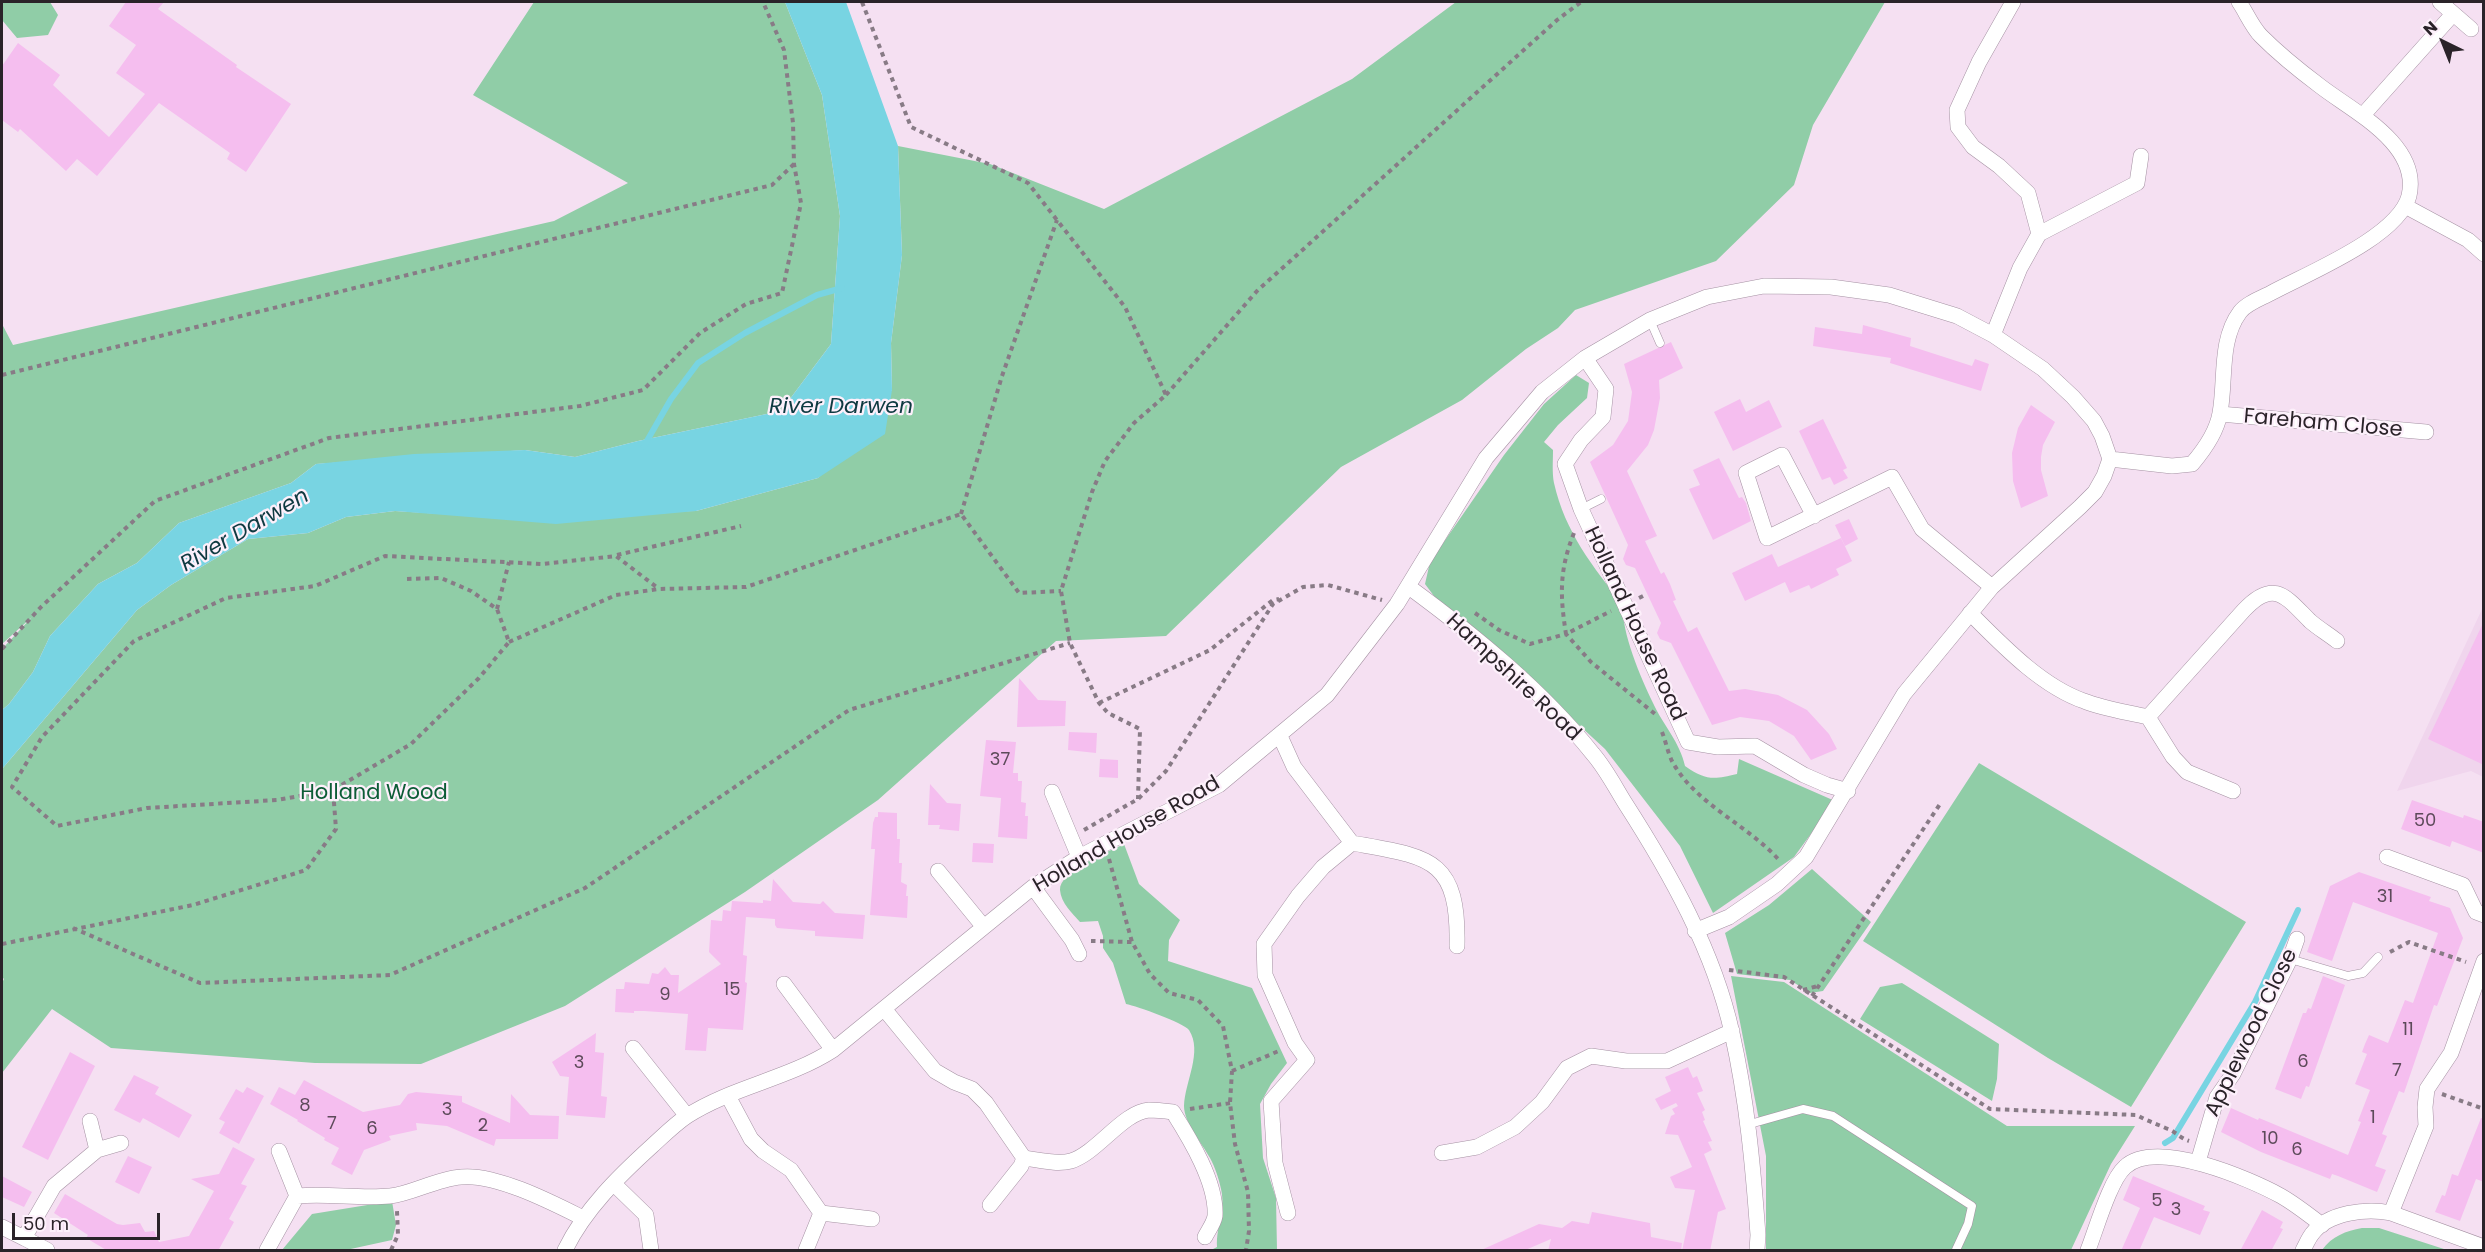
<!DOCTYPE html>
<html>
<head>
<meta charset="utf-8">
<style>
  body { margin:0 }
  #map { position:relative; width:2485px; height:1252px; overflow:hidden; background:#f5e0f2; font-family:Poppins,sans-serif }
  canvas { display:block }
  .frame { position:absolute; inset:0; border:3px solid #2a2329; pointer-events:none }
  .north { position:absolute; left:2413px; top:12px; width:60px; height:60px; -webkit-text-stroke:4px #fdf0fb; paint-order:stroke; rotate:317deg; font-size:16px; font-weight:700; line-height:24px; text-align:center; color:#2a2329 }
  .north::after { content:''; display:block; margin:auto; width:21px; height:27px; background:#2a2329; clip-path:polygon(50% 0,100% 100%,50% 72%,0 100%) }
  .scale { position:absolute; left:12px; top:1213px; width:148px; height:27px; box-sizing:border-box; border:3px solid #2a2329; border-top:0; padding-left:8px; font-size:18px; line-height:21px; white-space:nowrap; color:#2a2329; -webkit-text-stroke:4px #fdf0fb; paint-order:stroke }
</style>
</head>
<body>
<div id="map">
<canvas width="2485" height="1252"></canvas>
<div class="frame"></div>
<div class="north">N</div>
<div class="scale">50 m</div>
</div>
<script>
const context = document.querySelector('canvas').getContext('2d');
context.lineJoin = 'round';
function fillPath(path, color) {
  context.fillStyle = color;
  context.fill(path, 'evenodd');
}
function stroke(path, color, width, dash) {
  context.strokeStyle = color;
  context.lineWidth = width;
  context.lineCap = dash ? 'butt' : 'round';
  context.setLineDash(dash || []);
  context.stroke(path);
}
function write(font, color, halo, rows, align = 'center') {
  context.font = font + ' Poppins,sans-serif';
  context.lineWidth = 4.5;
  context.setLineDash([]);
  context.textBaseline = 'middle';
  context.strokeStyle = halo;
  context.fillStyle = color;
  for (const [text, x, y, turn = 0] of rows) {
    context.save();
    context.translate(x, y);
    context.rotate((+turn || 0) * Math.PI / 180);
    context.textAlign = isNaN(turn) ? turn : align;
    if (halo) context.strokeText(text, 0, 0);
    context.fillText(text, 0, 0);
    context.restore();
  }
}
const built = new Path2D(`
  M2483,607V777L2471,771L2397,791Z`);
const green = new Path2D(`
  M2,2H50L58,15L48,35L17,38L2,20Z
  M534,2H785L822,95L840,216L831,344L781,411L638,441L575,457L525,450L316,464L291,483L179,523L137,563L98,584L50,636L33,672L9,704L2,710V649L32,617L2,644V324L13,345L554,221L628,183L473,95Z
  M1456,2H1885L1813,125L1794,185L1716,261L1575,310L1558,328L1526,349L1462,400L1341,467L1166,636L1056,641L878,800L745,892L565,1006L421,1064L315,1063L111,1048L52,1009L2,1073V983L4,979L2,977V769L137,610L171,585L248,539L308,533L346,517L395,511L458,515L696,511L818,478L892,390L891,343L902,255L898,146L990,164L1104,209L1352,79Z
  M1576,375L1589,383L1587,398L1558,425L1544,442L1553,450C1553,461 1552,473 1554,483C1565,532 1593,567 1623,605C1621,632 1641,678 1653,703C1663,725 1680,742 1685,766C1705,780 1713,780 1737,774L1739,759L1835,801L1794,857L1713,913L1680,846L1605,749L1478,632L1437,600L1425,584L1430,562L1504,455L1544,404Z
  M1979,763L2246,922L2131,1107L2048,1058L1863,941Z
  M1124,844L1139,884L1180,920L1169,940L1168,961L1252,988L1287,1063L1271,1084L1260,1104L1263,1158L1276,1198L1277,1250H1211L1217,1247C1216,1225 1226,1211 1221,1189C1219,1179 1215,1167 1210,1158C1202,1143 1184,1123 1184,1106C1185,1081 1203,1052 1189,1030C1184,1023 1137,1006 1126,1004L1113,963L1103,948V936L1098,921L1080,922C1072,913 1061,903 1060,890C1059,871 1108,852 1124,844Z
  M1812,869L1871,922L1823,991L1810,993L1790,980L1737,974L1725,933L1769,905Z
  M1731,976L1784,982L2007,1126H2135L2111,1164L2071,1250H1766V1156Z
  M1902,983L1999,1044L1997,1079L1992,1101L1860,1019L1880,987Z
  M392,1201L396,1225L392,1240L346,1250H282L312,1214Z
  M2362,1228H2379L2447,1250H2322C2332,1236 2346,1231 2362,1228Z`);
const water = new Path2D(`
  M785,2H846L898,146L902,255L891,343L892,390L885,434L818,478L696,511L556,524L395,511L346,517L308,533L248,539L171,585L137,610L2,769V710L9,704L33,672L50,636L98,584L137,563L179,523L291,483L316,464L414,454L525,450L575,457L638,441L781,411L831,344L840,216L822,95Z`);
const stream = new Path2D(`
  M644,446L671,399L698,363L745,333L817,295L842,288
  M2165,1143L2173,1138L2255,1002L2298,910`);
const building = new Path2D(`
  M126,2H164L158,9L237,65L236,67L291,104L246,172L227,159L230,153L159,103L97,176L77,159L66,171L20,129L18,132L2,120V66L18,43L60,75L53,85L109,137L145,94L116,73L136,45L109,26Z
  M1863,325L1911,338L1910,346L1972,366L1975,359L1989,364L1981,391L1890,363L1891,358L1813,346L1815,327L1862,334Z
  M1671,342L1683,368L1659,380L1660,398L1654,430L1648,445L1627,471L1657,536L1645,541L1661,574L1664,572L1670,584L1676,600L1673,601L1688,632L1697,627L1729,691L1745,689L1778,695L1807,710L1829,734L1837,749L1811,760L1794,736L1769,721L1740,717L1712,725L1671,643L1660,639L1657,633L1661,623L1635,568L1626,565L1623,559L1628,545L1590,462L1613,445L1628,421L1632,392L1624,364Z
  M1740,399L1746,412L1769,400L1782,427L1733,451L1714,412Z
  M2031,405L2055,422L2043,445L2041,457V470L2048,496L2021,508L2013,481L2012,453L2018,428Z
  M1823,419L1847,468L1843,470L1848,478L1834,485L1830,477L1822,480L1799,431Z
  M1719,458L1739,498L1742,497L1746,503L1751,521L1713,540L1689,489L1700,485L1693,470Z
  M1849,519L1858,539L1845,546L1835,525Z
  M1841,538L1852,561L1836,569L1839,575L1811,589L1809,585L1790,593L1785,582L1745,601L1732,573L1772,554L1778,567Z
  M2484,621V765L2428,739Z
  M1019,678L1038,700L1066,701L1065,726L1017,727Z
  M1069,732L1097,733L1096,753L1068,750Z
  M986,740L1016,742L1013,773H1018V781H1022L1021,802L1026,803L1025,816H1028L1027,839L998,837L1001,798L980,796Z
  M1100,759L1118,760V778L1099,777Z
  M930,784L947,803L961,804L959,831L939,829L940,825H928Z
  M2412,800L2463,818L2464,815L2484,822V853L2452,841L2450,847L2401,829Z
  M878,812L897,813V839H900L899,863H902L901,882L907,885L906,896H908L907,918L870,915L875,849H871L873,823L875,817H878Z
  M973,843L994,844L993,863L972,862Z
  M2359,872L2431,897L2429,901L2450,908L2463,938L2437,1006L2434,1005L2404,1093L2399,1091L2382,1134L2387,1136L2375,1166L2386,1170L2377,1192L2338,1176L2332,1174L2330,1179L2261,1152L2221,1132L2231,1108L2258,1120L2259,1118L2348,1155L2361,1122L2358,1121L2370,1090L2355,1084L2367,1054L2362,1052L2365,1044L2369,1035L2388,1043L2405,1000L2413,1003L2438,933L2353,902L2332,961L2307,952L2330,886Z
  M773,879L793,902L820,904L823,901L835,913L865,915L863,939L815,936V931L777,928L775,925V919L746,917L743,955L747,956L745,982L747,983L743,1030L708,1028L706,1051L685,1050L688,1014L644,1011H634V1013L615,1012L616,989H624L625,982L649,984L652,973L658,974L665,967L671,975H679L678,993L721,964L709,952L711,920L722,921L723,910L731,911L732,901L763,903V900L771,901Z
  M2323,976L2345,985L2309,1087L2306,1086L2301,1099L2275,1089L2303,1013H2306L2308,1008L2311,1009Z
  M596,1033L595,1052L604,1053L601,1096L607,1097L605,1118L566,1115L569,1077L560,1076L552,1062Z
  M70,1052L95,1066L48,1160L22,1147Z
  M1688,1067L1693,1078L1697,1076L1703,1091L1697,1093L1705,1110L1702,1112L1705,1120L1703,1121L1712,1141L1708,1142L1712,1150L1704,1154L1726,1209L1718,1212L1710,1251H1682L1695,1190L1675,1188L1670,1177L1692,1167L1678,1135L1665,1134L1671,1116L1675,1114L1672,1109L1678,1106L1676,1103L1661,1110L1655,1099L1671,1091L1665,1077Z
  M134,1075L159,1087L155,1094L192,1115L179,1138L143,1118L140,1123L114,1110Z
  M304,1080L363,1112L400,1105L408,1094L416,1092L462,1096V1102L510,1123L511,1094L530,1115L559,1116L558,1139H496L494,1146L447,1126L416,1123L417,1130L389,1136L391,1140L364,1150L352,1175L331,1164L339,1148L324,1140L325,1138L297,1121L298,1120L270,1104L279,1087L295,1095Z
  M247,1087L264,1096L239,1144L219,1133L225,1122L219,1119L236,1089L243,1093Z
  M2481,1118L2484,1119V1182L2476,1179L2460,1221L2435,1212L2442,1195L2445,1196L2452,1174L2458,1176Z
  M233,1147L255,1159L241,1184L247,1186L229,1219L234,1222L218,1251H108L86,1238L88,1235L54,1213L65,1194L117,1224L123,1225L140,1223L145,1232L154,1231L159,1242L189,1236L214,1191L191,1179L219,1174Z
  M128,1156L152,1167L139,1194L115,1182Z
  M2,1176L32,1192L24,1207L2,1197Z
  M2133,1176L2205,1206L2203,1210L2210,1212L2200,1235L2154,1217L2139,1251H2121L2140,1208L2123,1200Z
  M2262,1210L2283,1222L2280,1228L2283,1229L2271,1251H2240Z
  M1592,1212L1650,1223L1651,1237L1682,1243L1681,1251H1548L1551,1239L1523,1251H1479L1539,1224L1562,1228L1572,1221L1589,1224Z`);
const path = new Path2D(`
  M862,2L911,127L1028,183L1125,307L1166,395L1134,423L1105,461L1092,492L1061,591L1070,643L1099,703L1108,713L1140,729L1138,799
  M2,375L772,185L794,164
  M1166,395L1257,291L1557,20L1581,2
  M961,514L1002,376L1057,220
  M1574,533C1559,570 1560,596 1566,634L1611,611
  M617,555L741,526
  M407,579L441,578L471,591L497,609L509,642L479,678L411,744L333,790L277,800L147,808L57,826L12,787L42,737L134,641L226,598L315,586L385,556L542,564L616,556L659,589
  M1639,598L1647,594
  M497,609L509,562
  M1475,613L1499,630L1530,644L1566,634L1591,662L1655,714
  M509,642L616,595L659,589L746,587L961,514L1019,593L1061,591
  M2,649L41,607L155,501L329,438L580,406L643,390L700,333L746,304L782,293L801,203L794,164L793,123L784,50L763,2
  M1099,703L1210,650L1273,600L1279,599
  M1662,732C1666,742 1668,754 1673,763C1697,805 1748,825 1780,861
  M1084,830L1138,799L1166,771L1273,604L1303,587L1328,585L1382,600
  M1109,859L1132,942L1150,974L1169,993L1198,1000L1223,1026L1232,1071L1230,1103L1235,1144L1248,1192L1249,1231L1246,1250
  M73,928L200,983L390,975L585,888L849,710L1070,643
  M1091,941L1132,942
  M2,944L193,905L306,870L336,829L333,790
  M2390,952L2409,942L2466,962
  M1729,970L1784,977L1990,1109L2137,1115C2147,1121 2157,1124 2168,1129C2176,1132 2180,1138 2189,1141
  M1803,990L1818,986
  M1812,996L1940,804
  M1232,1071L1281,1050
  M2442,1094L2484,1109
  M1190,1109L1230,1103
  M391,1250L398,1235L397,1211`);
const service = new Path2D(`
  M1650,320L1660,343
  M1581,509L1601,499
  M2290,959L2348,976L2363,973L2378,957
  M1750,1124L1803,1109L1833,1116L1972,1206L1968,1224L1956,1250`);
const minor = new Path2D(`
  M2440,2L2471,29
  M2363,115L2453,14
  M2405,206L2468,240L2484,254
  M2039,234L2137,183L2141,156
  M1993,335L2020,268L2039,234L2028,193L1999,166L1973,147L1958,127L1957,110L1979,62L2013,2
  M1585,358L1606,389L1603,417L1581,440L1565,464L1581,509L1688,742L1718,747L1755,746L1804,775L1827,785L1848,791
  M2220,414L2426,432
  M2110,459L2172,466L2192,464C2204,450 2217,431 2220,413C2226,380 2219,340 2240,312C2247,303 2262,298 2271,293C2308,273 2398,237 2409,196C2421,144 2352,111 2320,86C2300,71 2279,54 2261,36C2252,27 2246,12 2239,2
  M1814,516L1782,455L1746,473L1767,538L1892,477L1922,529L1992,587
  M1409,587C1474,635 1542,690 1593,754C1606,769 1615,787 1625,803C1670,873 1714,951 1732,1033C1747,1100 1753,1166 1758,1235L1757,1250
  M1970,613C2002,645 2041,686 2084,701C2104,709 2127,712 2148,717L2244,610C2274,578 2286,597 2310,621C2318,628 2328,634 2337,641
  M2148,717L2173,757L2187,772L2233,791
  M1280,736L1294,767L1352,843L1323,867L1298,896L1264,944L1265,975L1295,1043L1307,1060L1271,1101L1275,1163L1288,1213
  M1052,792L1079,857
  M1352,843C1429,857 1459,857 1457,946
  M2387,857L2463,885L2476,912L2484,915
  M938,871L983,926
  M1033,887L1072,940L1079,954
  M784,984L833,1050
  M885,1010L935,1071L954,1082L972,1089L986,1103L1024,1158L1021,1166L990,1205
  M633,1048L687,1116
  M728,1096L751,1139L763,1151L791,1170L821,1213L806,1250
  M90,1121L97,1150L121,1143
  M279,1151L297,1196
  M1442,1153L1477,1147L1515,1127L1542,1102L1567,1068L1591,1056L1626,1061H1667L1732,1031
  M1024,1158C1039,1160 1057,1165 1071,1161C1097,1153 1123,1112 1149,1110C1157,1110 1165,1111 1173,1112C1190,1139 1217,1183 1215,1216C1214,1223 1208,1231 1205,1237
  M2198,1162L2217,1097L2233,1074L2290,959L2297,939
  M614,1184L646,1215L651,1250
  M821,1213L872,1219
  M2391,1213L2426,1126L2425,1107L2427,1089L2451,1053L2484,961
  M2,1227L24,1238
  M47,1250L24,1238L54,1186L97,1150
  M267,1250L297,1196C328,1193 359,1199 390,1196C411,1194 436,1179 461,1177C495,1173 553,1203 583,1218
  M565,1250C585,1209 619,1176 652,1146C663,1136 675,1124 687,1116C732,1087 788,1079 833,1050L1033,887L1079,857L1219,785L1327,695L1397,604L1486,458L1542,392L1585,358L1650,320L1707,297L1764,286L1831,287L1889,295L1957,316L1993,335L2043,369L2073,397L2094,421L2102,436L2110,459L2104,476L2095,492L2080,507L1992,587L1904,694L1806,857L1777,884L1729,917L1695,931
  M2088,1250C2096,1230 2110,1180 2125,1167C2156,1138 2250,1179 2281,1196C2295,1204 2309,1215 2322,1225
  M2303,1250C2306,1245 2308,1239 2312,1234C2328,1212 2367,1208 2391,1213L2484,1247`);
const numberNames = [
  ["37",1000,760],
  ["50",2425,821],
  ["31",2385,897],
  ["15",732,990],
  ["9",665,995],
  ["11",2408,1030],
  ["6",2303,1062],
  ["3",579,1063],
  ["7",2397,1071],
  ["8",305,1106],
  ["3",447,1110],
  ["1",2373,1118],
  ["7",332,1124],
  ["2",483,1126],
  ["6",372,1129],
  ["10",2270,1139],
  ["6",2297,1150],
  ["5",2157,1201],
  ["3",2176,1210]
];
const streetNames = [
  ["Fareham Close",2323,424,5],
  ["Holland House Road",1634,624,65],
  ["Hampshire Road",1513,678,43],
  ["Holland House Road",1127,835,-30],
  ["Applewood Close",2252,1033,-64]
];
const parkNames = [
  ["Holland Wood",374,794]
];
const waterNames = [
  ["River Darwen",841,407],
  ["River Darwen",245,531,-30]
];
fillPath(built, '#f0d5ed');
fillPath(green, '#90cda7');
fillPath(water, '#78d4e2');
stroke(stream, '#78d4e2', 6);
fillPath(building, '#f5beef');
stroke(service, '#a592a3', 9);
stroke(minor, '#a592a3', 16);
stroke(path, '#887b86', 4, [4.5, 4.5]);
stroke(service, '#fff', 8);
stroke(minor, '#fff', 15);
write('18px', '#5d4a5a', null, numberNames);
write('21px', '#2a2329', '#fdf0fb', streetNames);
write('21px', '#0c5c36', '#fdf0fb', parkNames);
write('italic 22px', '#0e3a41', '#fdf0fb', waterNames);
</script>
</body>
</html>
